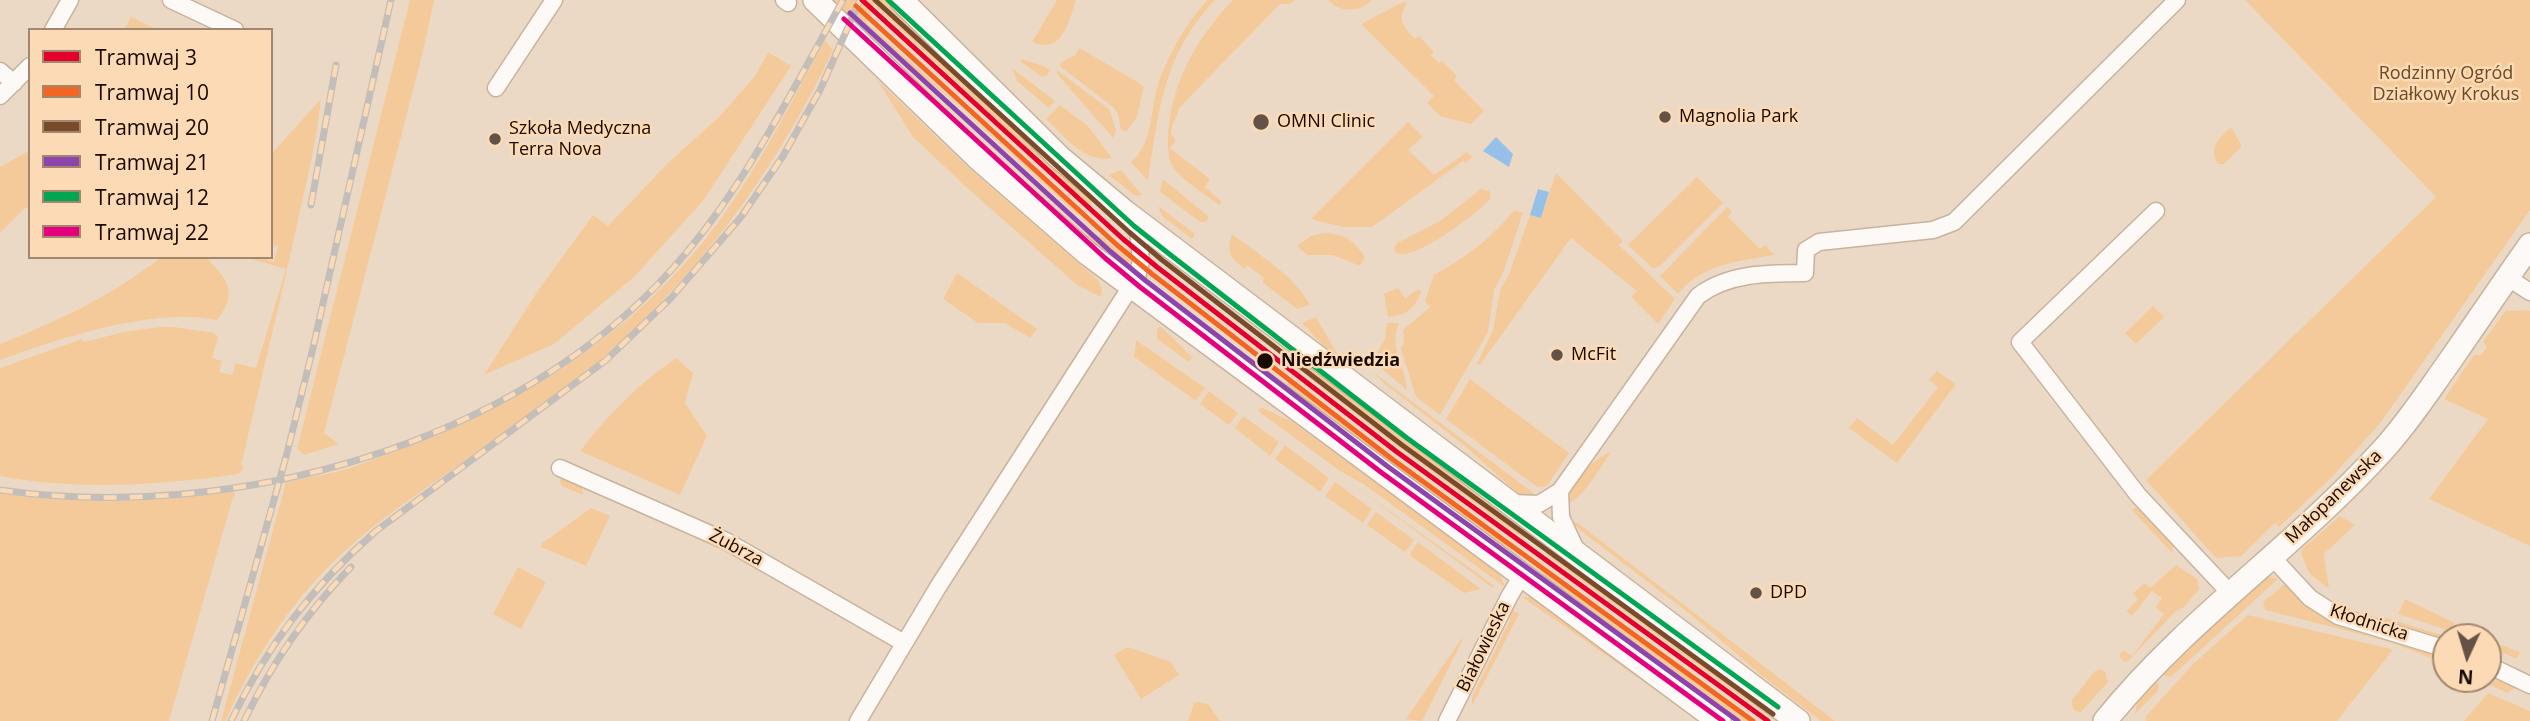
<!DOCTYPE html>
<html>
<head>
<meta charset="utf-8">
<style>
  body { margin:0 }
  #map { position:relative; width:2530px; height:721px; overflow:hidden; background:#ecd9c5; font-family:"Open Sans",sans-serif }
  canvas { display:block }
  .legend { position:absolute; left:28px; top:28px; width:245px; height:231px; box-sizing:border-box; background:#fcdab5; border:2px solid #a1876d; margin:0; padding:9px 12px; list-style:none; font-size:21px; color:#190a00 }
  .legend li { display:flex; align-items:center; gap:14px; height:35px }
  .legend b { width:35px; border:2px solid #a1876d }
  .north { position:absolute; left:2432px; top:623px; width:70px; height:70px; box-sizing:border-box; background:#fcdab5; border:2px solid #a1876d; border-radius:50%; rotate:184deg; font-size:19px; font-weight:700; line-height:28px; text-align:center; color:#190a00 }
  .north::after { content:''; display:block; margin:auto; width:24px; height:32px; background:#635245; clip-path:polygon(50% 0,100% 100%,50% 72%,0 100%) }
</style>
</head>
<body>
<div id="map">
<canvas width="2530" height="721"></canvas>
<ul class="legend">
<li><b style="height:9px;background:#e4002b"></b>Tramwaj 3</li>
<li><b style="height:9px;background:#f26522"></b>Tramwaj 10</li>
<li><b style="height:9px;background:#7a4b2a"></b>Tramwaj 20</li>
<li><b style="height:9px;background:#8e44ad"></b>Tramwaj 21</li>
<li><b style="height:9px;background:#00a651"></b>Tramwaj 12</li>
<li><b style="height:9px;background:#e5007d"></b>Tramwaj 22</li>
</ul>
<div class="north">N</div>
</div>
<script>
const context = document.querySelector('canvas').getContext('2d');
context.lineJoin = 'round';
function fillPath(path, color) {
  context.fillStyle = color;
  context.fill(path, 'evenodd');
}
function stroke(path, color, width, dash) {
  context.strokeStyle = color;
  context.lineWidth = width;
  context.lineCap = dash ? 'butt' : 'round';
  context.setLineDash(dash || []);
  context.stroke(path);
}
function write(font, color, halo, rows, align = 'center') {
  context.font = font + ' "Open Sans",sans-serif';
  context.lineWidth = 5;
  context.setLineDash([]);
  context.textBaseline = 'middle';
  context.strokeStyle = halo;
  context.fillStyle = color;
  for (const [text, x, y, turn = 0] of rows) {
    context.save();
    context.translate(x, y);
    context.rotate((+turn || 0) * Math.PI / 180);
    context.textAlign = isNaN(turn) ? turn : align;
    if (halo) context.strokeText(text, 0, 0);
    context.fillText(text, 0, 0);
    context.restore();
  }
}
const green = new Path2D(`
  M410,0H434L424,48L324,433L339,444L304,455L297,449Z
  M830,0H886L1052,165L1091,199V208L874,5L866,22L1080,214H1077L959,106Z
  M1057,0H1076C1068,21 1064,55 1032,42Z
  M1215,0C1163,55 1159,110 1148,181L1131,162C1154,143 1150,108 1159,81C1170,51 1186,24 1207,0Z
  M1233,0H1295L1290,4H1280L1179,108C1177,118 1171,124 1171,134L1176,141L1170,148L1210,179L1205,187L1222,202L1219,205C1206,195 1181,180 1173,167C1167,157 1168,146 1168,135C1171,83 1197,37 1233,0Z
  M1328,0H1372C1359,13 1341,13 1328,0Z
  M2245,0H2530V210L2381,422L2331,478L2279,527L2275,523L2241,556L2216,558L2146,480L2436,197Z
  M1405,1L1407,3C1397,19 1403,26 1415,39L1419,36L1434,52L1431,55L1439,63L1442,61L1457,76L1454,80L1484,111L1471,124L1440,116L1427,103L1434,96L1361,24Z
  M131,17L158,30H124Z
  M825,40L833,50C773,177 692,284 584,374C514,433 433,478 362,536C302,585 257,651 225,721H221L286,482C304,478 324,475 343,470C361,465 379,457 398,450C512,409 619,343 698,248C750,186 786,111 825,40Z
  M1080,48L1144,86L1137,117L1127,131L1121,130L1118,114L1113,107L1061,67L1060,63L1075,55Z
  M768,52L791,66L703,201L634,277L554,344L484,375L537,292L593,215L608,226L669,162L720,116L755,76Z
  M1021,58C1030,64 1043,63 1049,70L1048,75L1042,77L1021,62Z
  M1012,68L1055,101L1049,108L1017,81Z
  M1057,70L1110,110L1116,131L1113,138L1058,75Z
  M878,81L970,169L1098,280L1102,289L1101,297L1077,285L964,185L913,137Z
  M321,99C317,140 307,180 298,220C281,301 260,381 242,462L243,469L239,474C161,485 78,491 0,476V368L82,339L84,342L124,332L161,327H174L214,333L218,337L212,358L222,361L219,372L232,375L236,363L256,368L286,269L251,259L268,257V260L274,262L278,246L271,245V154Z
  M1060,105L1088,126L1112,158C1083,163 1066,137 1046,119Z
  M1408,122L1423,137L1408,150L1434,175L1467,152L1473,157L1465,163L1463,161L1372,227H1343L1311,219Z
  M2231,127L2242,146L2224,164H2218C2208,148 2218,139 2231,127Z
  M30,150V210L26,207L0,233V167Z
  M1121,170L1142,195L1135,196L1109,175Z
  M1556,173L1623,241L1619,245L1675,299L1658,324L1631,297L1637,291L1571,238L1480,365L1477,364L1493,330L1500,291L1509,274L1530,215L1541,218Z
  M1697,177L1723,203L1659,267L1652,268L1628,245Z
  M1163,179L1209,217L1206,222H1200L1160,192Z
  M1481,189L1490,191V199C1477,214 1414,262 1396,253L1394,249L1397,243L1440,221Z
  M1158,206L1195,234L1192,239L1162,216Z
  M1727,207L1732,212L1728,217L1760,249L1765,245L1774,255C1739,261 1702,264 1678,294L1660,276Z
  M1514,210L1523,213L1503,273L1494,290L1488,332L1440,415L1416,397L1401,349L1404,343L1403,330L1430,307L1425,301L1434,275C1465,258 1492,238 1514,210Z
  M1325,233C1347,235 1352,239 1365,257L1360,266L1333,255H1307L1297,246L1311,236Z
  M1232,234C1259,255 1294,275 1310,305L1297,309L1262,282L1264,278L1247,265L1245,269C1230,258 1226,252 1232,234Z
  M1087,235L1102,237L1130,260L1129,269L1125,268L1087,237Z
  M161,257H206C227,279 239,292 217,320C152,307 61,338 0,360V344C56,322 114,295 161,257Z
  M957,273L1037,329L1030,338L1005,323H978L943,299Z
  M1398,288L1405,298L1419,289L1421,292C1415,309 1407,315 1388,317L1384,294Z
  M2153,306L2164,317L2136,344L2125,333Z
  M2528,310L2530,311V546L2429,499L2488,419L2444,399L2474,355H2481L2487,347L2483,342L2505,311Z
  M1316,317L1340,359L1327,350L1302,323Z
  M1387,323H1399C1388,347 1406,367 1407,390L1382,369L1374,360L1385,338Z
  M1160,326L1192,357L1189,362L1157,339V330Z
  M1136,340L1205,388L1196,401L1134,357Z
  M676,358L693,373L685,403L707,436L680,495L580,451C608,415 639,383 676,358Z
  M1303,362L1519,525L1524,530V539L1399,448L1298,369Z
  M1937,371L1956,384L1897,463L1849,428L1857,418L1893,445L1938,387L1929,380Z
  M1373,372L1540,498L1521,496L1465,446L1385,384Z
  M1470,379L1569,453L1547,486L1537,487L1446,419Z
  M1289,381L1355,434L1512,548L1505,547L1285,387Z
  M1209,391L1238,413L1229,425L1200,404Z
  M1261,407L1291,421L1478,557L1501,576L1505,587L1365,485L1340,471L1258,411Z
  M1243,416L1279,442L1270,456L1235,428Z
  M1285,445L1329,478L1320,492L1275,459Z
  M1611,452C1602,465 1582,500 1568,503C1568,502 1568,492 1568,491C1572,478 1599,456 1611,452Z
  M566,479L582,485L583,495L562,486L559,480Z
  M1335,482L1372,509L1363,523L1325,496Z
  M1349,482L1481,576L1494,586L1493,588Z
  M234,491L235,495L233,497L169,721H0V493C78,505 157,502 234,491Z
  M591,508L610,516L586,566L541,547V544Z
  M2134,508H2141L2174,542L2172,553L2132,510Z
  M1376,512L1414,540L1405,552L1367,525Z
  M2340,516L2355,525L2324,554L2329,589L2309,573L2301,553L2303,548Z
  M1569,519L1579,524L1835,721H1821L1761,675L1695,618L1581,531Z
  M1418,542L1481,589L1464,593L1409,555Z
  M1548,552H1553L1561,556L1781,721H1775L1545,554Z
  M2176,565L2197,579L2199,589L2184,607L2175,612L2128,661L2125,662L2119,656L2123,650L2132,656L2164,614L2156,607L2162,598L2152,591L2132,616L2126,611L2138,600L2133,593L2145,583L2150,588Z
  M518,567L546,582L521,629L493,614Z
  M1540,568L1750,721H1742L1721,706L1543,575Z
  M2268,577L2278,579L2171,677L2163,675L2211,622L2256,581Z
  M2285,584C2296,597 2310,611 2326,619C2362,638 2408,642 2446,658L2441,662L2387,641L2265,610L2263,602Z
  M1522,597H1532L1537,600L1657,688V691Z
  M2405,599L2455,623L2452,629L2448,627L2447,630L2398,614Z
  M1510,608L1519,614L1472,706V697L1510,620L1508,614Z
  M2248,615L2391,649L2392,651L2337,721H2146V716L2194,663Z
  M2384,617L2448,637L2446,641L2385,621Z
  M1463,639L1422,721L1406,719L1462,638Z
  M2488,640L2520,652L2517,659L2488,646Z
  M1128,647L1171,662L1179,675L1141,699L1114,655Z
  M2100,669L2105,672L2108,682L2080,713L2073,709L2072,700L2095,671Z
  M2497,680L2516,687L2507,693L2488,684Z
  M2156,681L2159,685L2158,691L2135,714L2137,703Z
  M2488,693L2530,711V721H2464Z
  M1199,702L1208,704L1220,721H1188L1194,703Z`);
const water = new Path2D(`
  M1496,137L1513,154L1509,167L1483,151Z
  M1538,189L1549,192L1541,218L1530,215Z`);
const street = new Path2D(`
  M171,0L235,30
  M784,0L788,3
  M53,30L70,0
  M0,71L14,83
  M496,88L554,0
  M0,96L30,66
  M2156,211L2020,342L2138,495L2230,593
  M2507,277L2530,292
  M560,468L726,541L904,643
  M1560,491L1561,517L1577,552
  M1512,503L1539,504L1560,491L1698,296C1728,273 1768,273 1805,273L1806,250L1819,242L1933,230L1954,222L2177,0
  M2271,556L2310,598L2338,616L2446,649
  M2488,665L2530,685
  M858,721L938,587L1137,277L1141,261L1137,220
  M1447,721L1509,597L1522,575`);
const secondary = new Path2D(`
  M815,0L978,158L1087,253L1719,721
  M901,0L1059,157L1125,212L1798,721
  M2105,721C2186,620 2295,547 2382,451C2408,423 2429,390 2452,358C2478,320 2504,282 2530,245`);
const rail = new Path2D(`
  M311,205L336,65
  M0,490C232,523 514,446 673,268C744,189 791,92 843,0
  M212,721L286,457L313,348L391,0
  M231,721C268,644 312,587 376,531L605,361L671,298L741,217L783,156L820,90L860,0
  M244,721C272,663 306,613 351,567`);
const tram1 = new Path2D(`
  M862,0L1123,239L1157,267L1397,452L1768,721`);
const tram2 = new Path2D(`
  M856,6L1117,245L1152,274L1392,459L1753,721`);
const tram3 = new Path2D(`
  M875,0L1129,232L1162,260L1402,445L1773,714`);
const tram4 = new Path2D(`
  M850,13L1111,252L1146,281L1387,466L1738,721`);
const tram5 = new Path2D(`
  M888,0L1134,226L1168,253L1407,438L1778,707`);
const tram6 = new Path2D(`
  M844,19L1105,258L1140,287L1382,473L1723,721`);
const markers = [
  [1665,117,7,"#635245"],
  [1261,122,9,"#635245"],
  [495,139,7,"#635245"],
  [1557,355,7,"#635245"],
  [1265,361,9,"#190a00"],
  [1756,593,7,"#635245"]
];
const parkNames = [
  ["Rodzinny Ogród",2446,74],
  ["Działkowy Krokus",2446,95]
];
const poiNames = [
  ["Magnolia Park",1679,117],
  ["OMNI Clinic",1277,122],
  ["Szkoła Medyczna",509,129],
  ["Terra Nova",509,150],
  ["McFit",1571,355],
  ["DPD",1770,593]
];
const stopNames = [
  ["Niedźwiedzia",1281,361]
];
const streetNames = [
  ["Małopanewska",2334,497,-44],
  ["Żubrza",736,548,28],
  ["Kłodnicka",2369,623,18],
  ["Białowieska",1484,647,-64]
];
fillPath(green, '#f5ca9b');
fillPath(water, '#96c0e8');
stroke(street, '#c7b49e', 19);
stroke(secondary, '#c7b49e', 26);
stroke(street, '#fcf9f6', 16);
stroke(secondary, '#fcf9f6', 23);
stroke(rail, '#c3beb9', 7);
stroke(rail, '#fcdab5', 4.5, [13]);
stroke(tram1, '#e4002b', 5);
stroke(tram2, '#f26522', 5);
stroke(tram3, '#7a4b2a', 5);
stroke(tram4, '#8e44ad', 5);
stroke(tram5, '#00a651', 5);
stroke(tram6, '#e5007d', 5);
for (const [x, y, r, color] of markers) {
  const dot = new Path2D();
  dot.arc(x, y, r, 0, 2 * Math.PI);
  context.fillStyle = color;
  context.fill(dot);
  stroke(dot, '#fcdab5', 2.5);
}
write('18px', '#6b4922', '#fcdab5', parkNames);
write('18px', '#190a00', '#fcdab5', poiNames, 'left');
write('bold 18px', '#190a00', '#fcdab5', stopNames, 'left');
write('18px', '#190a00', '#fcdab5', streetNames);
</script>
</body>
</html>
